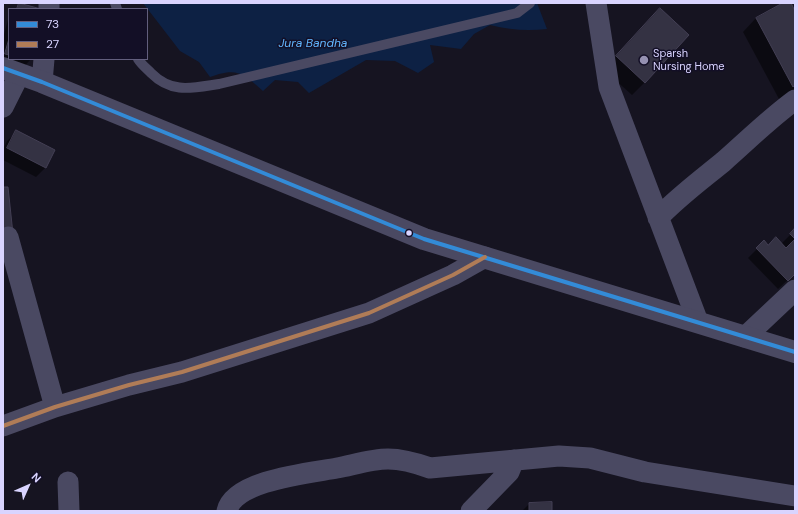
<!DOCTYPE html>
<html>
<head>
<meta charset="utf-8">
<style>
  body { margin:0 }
  #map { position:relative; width:798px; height:514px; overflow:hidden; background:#161421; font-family:"DM Sans",sans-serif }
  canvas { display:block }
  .frame { position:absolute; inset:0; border:4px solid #d9d4ff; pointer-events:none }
  .legend { position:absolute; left:8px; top:8px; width:140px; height:52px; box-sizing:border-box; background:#130f26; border:1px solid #625e7d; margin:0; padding:5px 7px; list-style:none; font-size:12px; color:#d9d4ff }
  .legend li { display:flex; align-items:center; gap:8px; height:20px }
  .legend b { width:20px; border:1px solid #625e7d }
  .north { position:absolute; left:8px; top:466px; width:40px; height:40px; -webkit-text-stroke:3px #130f26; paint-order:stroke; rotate:45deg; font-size:11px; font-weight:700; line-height:16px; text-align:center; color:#d9d4ff }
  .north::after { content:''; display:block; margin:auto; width:14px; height:18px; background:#d9d4ff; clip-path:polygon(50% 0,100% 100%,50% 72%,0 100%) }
</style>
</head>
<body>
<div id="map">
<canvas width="798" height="514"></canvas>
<div class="frame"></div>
<ul class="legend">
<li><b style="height:5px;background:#338bd7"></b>73</li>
<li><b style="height:5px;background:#b07c57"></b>27</li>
</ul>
<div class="north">N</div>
</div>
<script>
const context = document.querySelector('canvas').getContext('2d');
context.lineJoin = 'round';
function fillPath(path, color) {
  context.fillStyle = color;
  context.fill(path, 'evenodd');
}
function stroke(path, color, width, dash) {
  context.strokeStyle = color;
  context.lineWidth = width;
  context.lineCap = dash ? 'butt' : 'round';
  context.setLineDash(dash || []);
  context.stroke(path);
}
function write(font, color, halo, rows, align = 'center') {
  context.font = font + ' "DM Sans",sans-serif';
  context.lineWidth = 3;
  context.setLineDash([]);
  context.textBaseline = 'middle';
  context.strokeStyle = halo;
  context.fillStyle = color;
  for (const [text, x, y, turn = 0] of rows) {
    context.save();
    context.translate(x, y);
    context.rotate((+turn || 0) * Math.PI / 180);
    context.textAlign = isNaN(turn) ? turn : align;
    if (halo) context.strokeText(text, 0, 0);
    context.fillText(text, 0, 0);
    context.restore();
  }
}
const water = new Path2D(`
  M143,3H537L547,29C527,31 510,30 490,25L474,34L461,49L430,45L434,62L418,73L395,61L366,60L309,93L298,82L275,80L263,91C243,73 237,67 210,77L199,62L180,51Z`);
const shadow = new Path2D(`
  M785,3H790L792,8L795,6V91L779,99L743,32L756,18Z
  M9,16V59H31L21,70L3,65V38Z
  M647,23L645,82L632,95L604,70Z
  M17,132L46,167L36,177L3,160V149L7,141Z
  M795,230V273L778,289L748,258L764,242L768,246L781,244Z
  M529,504L551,511H522Z`);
const building = new Path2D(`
  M19,3L41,9H17Z
  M783,3H791L795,11V85L793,87L756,18Z
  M660,8L689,35L645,83L616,56Z
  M9,39V55L5,54Z
  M16,130L55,150L46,168L7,148Z
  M3,187H8L13,234L3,235Z
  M795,228V239L790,234Z
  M776,237L786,248L795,239V274L788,281L756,248L764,240L768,245Z
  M552,502V511H529V503Z`);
const service = new Path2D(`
  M115,3L117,9
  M138,59C141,64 147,69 151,73C172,94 192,88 219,84L517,13L530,3`);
const minor = new Path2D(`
  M596,3L609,87L698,322
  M49,9V3
  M42,82L44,59
  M3,107L19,75
  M658,218C678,197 701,180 723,162C747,141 769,119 795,100
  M8,237L55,407
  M745,337L795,290
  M3,426L55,407L129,385L182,372L369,313L453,275L485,257
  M68,482L69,511
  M227,511C234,480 310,473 337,468C353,465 372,459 388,459C402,459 416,463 430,468L559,456L590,458L645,472L795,496
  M471,511L509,472L514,460`);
const tertiary = new Path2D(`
  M3,68L42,82L424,239L795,352`);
const bus1 = new Path2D(`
  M3,68L42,82L424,239L795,352`);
const bus2 = new Path2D(`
  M3,426L55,407L129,385L182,372L369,313L453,275L485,257`);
const markers = [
  [644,60,5,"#9591b1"],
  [409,233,3.5,"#d9d4ff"]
];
const poiNames = [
  ["Sparsh",653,54],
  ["Nursing Home",653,67]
];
const waterNames = [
  ["Jura Bandha",313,44]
];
fillPath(water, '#0d2144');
fillPath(shadow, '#0007');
fillPath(building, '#343243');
stroke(building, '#433f54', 1);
stroke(service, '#4a4962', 10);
stroke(minor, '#4a4962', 21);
stroke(tertiary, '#4a4962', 22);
stroke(bus1, '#338bd7', 4);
stroke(bus2, '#b07c57', 4);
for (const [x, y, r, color] of markers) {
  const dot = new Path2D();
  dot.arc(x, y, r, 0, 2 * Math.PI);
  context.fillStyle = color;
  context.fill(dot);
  stroke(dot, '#130f26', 1.5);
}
write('11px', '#d9d4ff', '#130f26', poiNames, 'left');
write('italic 12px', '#62b6ff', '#130f26', waterNames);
</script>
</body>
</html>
